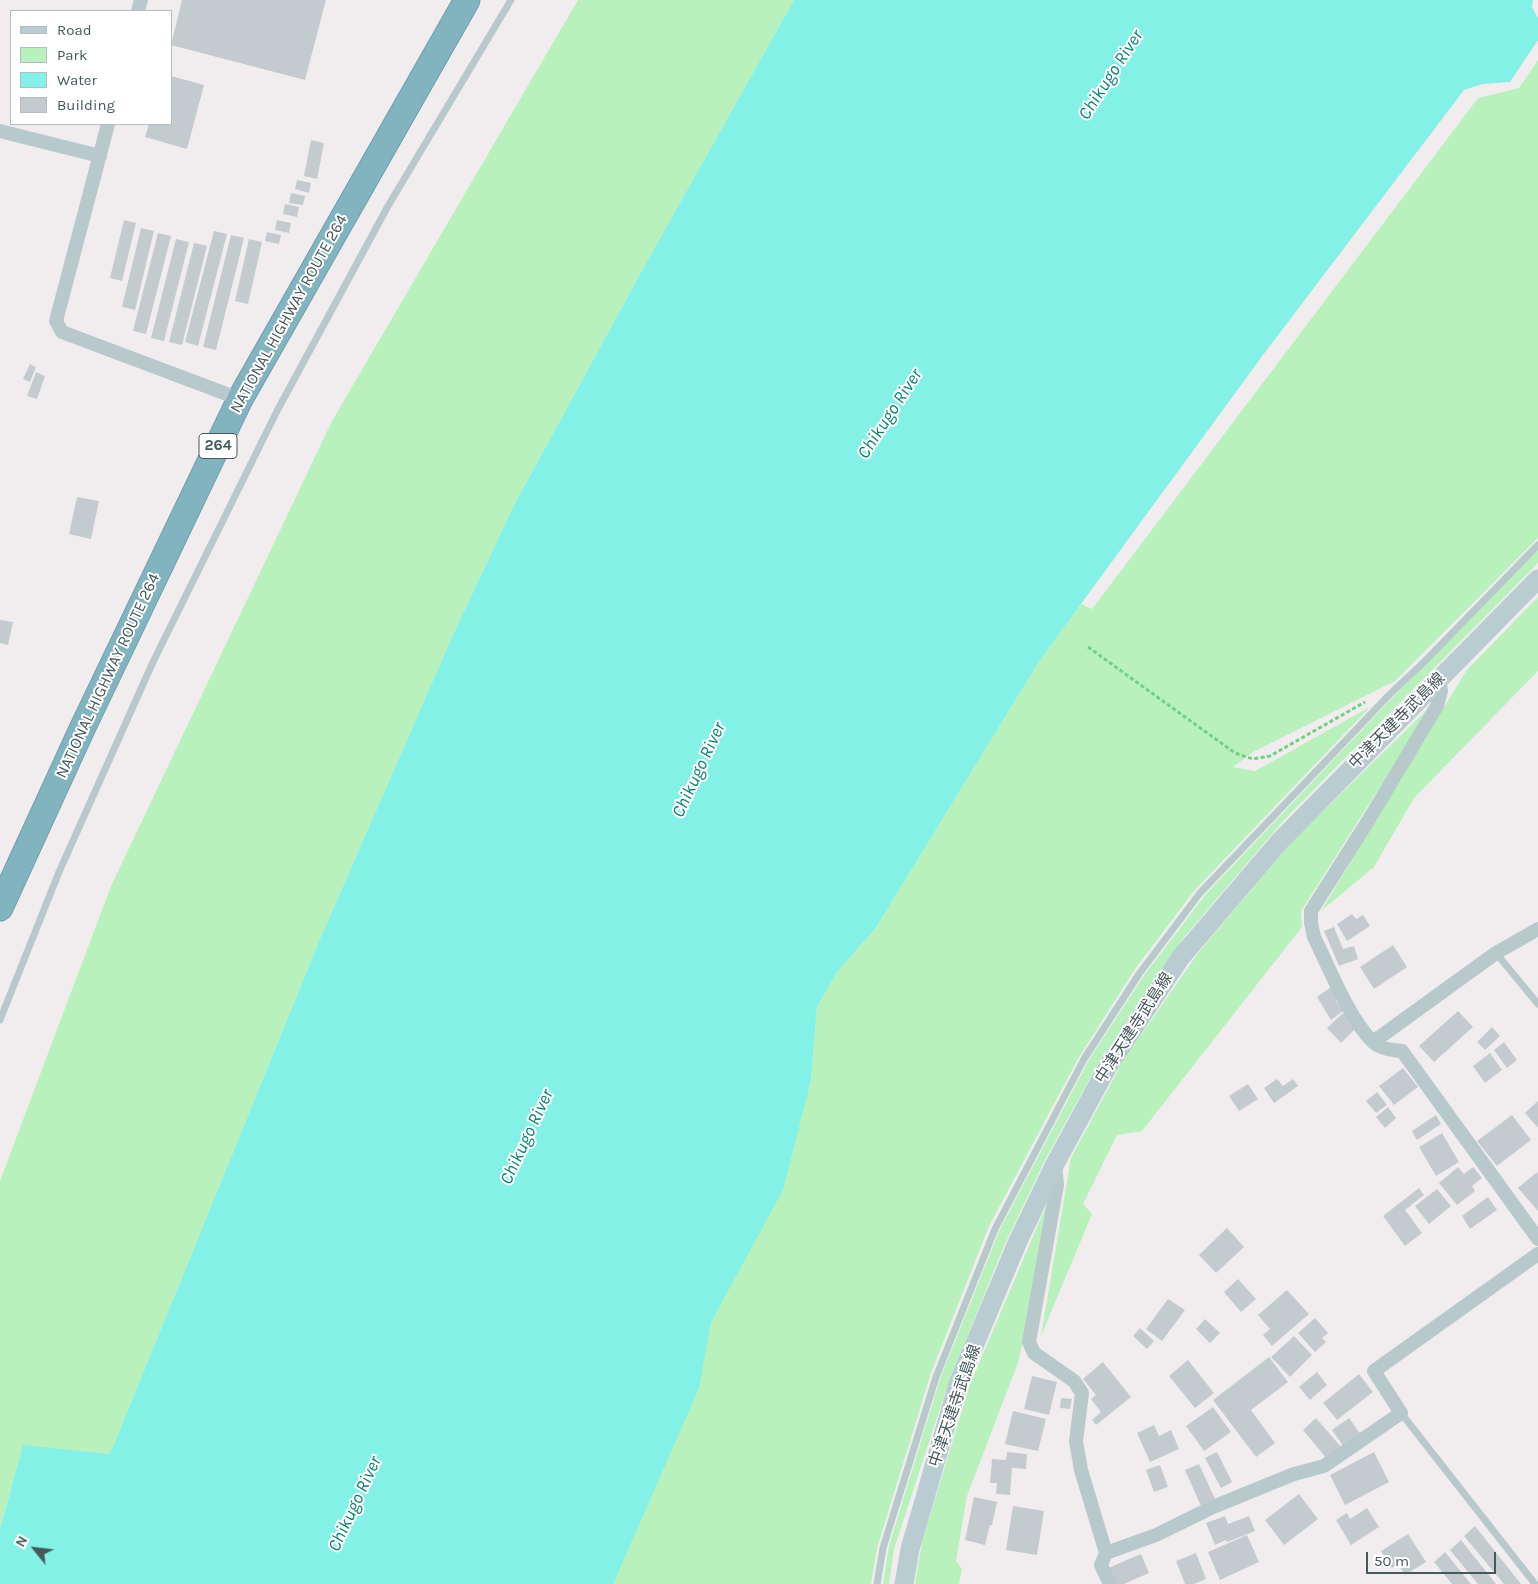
<!DOCTYPE html>
<html>
<head>
<meta charset="utf-8">
<style>
  body { margin:0 }
  #map { position:relative; width:1538px; height:1584px; overflow:hidden; background:#f1edef; font-family:Karla,sans-serif }
  canvas { display:block }
  .legend { position:absolute; left:10px; top:10px; width:162px; height:115px; box-sizing:border-box; background:#fff; border:1px solid #b5bdbe; margin:0; padding:6px 9px; list-style:none; font-size:15px; color:#45595c }
  .legend li { display:flex; align-items:center; gap:10px; height:25px }
  .legend b { width:25px; border:1px solid #b5bdbe }
  .north { position:absolute; left:10px; top:1524px; width:50px; height:50px; -webkit-text-stroke:4px #fff; paint-order:stroke; rotate:299deg; font-size:14px; font-weight:700; line-height:20px; text-align:center; color:#45595c }
  .north::after { content:''; display:block; margin:auto; width:18px; height:22px; background:#45595c; clip-path:polygon(50% 0,100% 100%,50% 72%,0 100%) }
  .scale { position:absolute; left:1366px; top:1552px; width:130px; height:22px; box-sizing:border-box; border:2px solid #45595c; border-top:0; padding-left:6px; font-size:15px; line-height:18px; white-space:nowrap; color:#45595c; -webkit-text-stroke:4px #fff; paint-order:stroke }
</style>
</head>
<body>
<div id="map">
<canvas width="1538" height="1584"></canvas>
<ul class="legend">
<li><b style="height:6px;background:#b8ccd1"></b>Road</li>
<li><b style="height:14px;background:#b9f1bc"></b>Park</li>
<li><b style="height:14px;background:#83f1e5"></b>Water</li>
<li><b style="height:14px;background:#c4cbce"></b>Building</li>
</ul>
<div class="north">N</div>
<div class="scale">50 m</div>
</div>
<script>
const context = document.querySelector('canvas').getContext('2d');
context.lineJoin = 'round';
function fillPath(path, color) {
  context.fillStyle = color;
  context.fill(path, 'evenodd');
}
function stroke(path, color, width, dash) {
  context.strokeStyle = color;
  context.lineWidth = width;
  context.lineCap = dash ? 'butt' : 'round';
  context.setLineDash(dash || []);
  context.stroke(path);
}
function write(font, color, halo, rows, align = 'center') {
  context.font = font + ' Karla,"Noto Sans JP",sans-serif';
  context.lineWidth = 4;
  context.setLineDash([]);
  context.textBaseline = 'middle';
  context.strokeStyle = halo;
  context.fillStyle = color;
  for (const [text, x, y, turn = 0] of rows) {
    context.save();
    context.translate(x, y);
    context.rotate((+turn || 0) * Math.PI / 180);
    context.textAlign = isNaN(turn) ? turn : align;
    if (halo) context.strokeText(text, 0, 0);
    context.fillText(text, 0, 0);
    context.restore();
  }
}
const green = new Path2D(`
  M578,0H794L645,265L514,505L452,637L320,939L110,1454L23,1446L0,1528V1181L111,886L332,421Z
  M1538,60V538L1395,681L1253,752L1233,767L1255,771L1370,707L1194,891L1135,969L1079,1057L989,1226L931,1373L877,1548L871,1584H603L695,1283L811,1080L817,1007L837,972L875,929L1040,660L1081,604L1092,609L1478,98L1519,88Z
  M1538,549V563L1284,820L1185,936L1099,1062L1046,1158L1004,1246L948,1384L894,1549L889,1584H883L889,1546L940,1379L1000,1229L1090,1058L1145,974L1206,894L1395,695Z
  M1538,597V671L1414,798L1374,867L1321,911L1466,671Z
  M1432,705L1301,911L1302,927L1142,1131L1117,1135L1083,1204L1092,1214L1041,1336L1071,1158L1123,1061L1198,953L1294,839Z
  M1049,1199L1019,1360L967,1496L956,1561L962,1569L959,1584H915L922,1542L969,1387Z`);
const water = new Path2D(`
  M794,0H1533L1532,7L1538,18V40L1510,82L1483,84L1464,90L1263,355L1040,660L875,929L837,972L817,1007L811,1080L783,1190L711,1322L699,1388L613,1584H0V1529L23,1445L110,1454L320,939L452,637L514,505L645,265Z`);
const building = new Path2D(`
  M182,0H326L305,80L171,45Z
  M171,76L204,85L187,149L145,137L149,124H171Z
  M311,140L324,143L317,179L304,176Z
  M297,180L311,183L309,193L295,189Z
  M291,193L305,196L303,205L289,203Z
  M285,204L299,207L297,217L283,214Z
  M124,220L136,223L122,281L110,278Z
  M277,220L291,223L289,233L275,230Z
  M141,228L154,231L135,310L122,307Z
  M214,231L227,234L198,346L185,342Z
  M267,232L281,235L279,244L265,241Z
  M158,233L171,236L146,334L133,331Z
  M231,235L244,238L216,350L203,347Z
  M176,239L189,242L164,341L151,338Z
  M249,239L262,242L248,304L235,301Z
  M194,243L207,246L182,345L169,342Z
  M30,364L36,367L30,382L23,379Z
  M36,372L45,376L37,399L27,396Z
  M77,497L99,501L91,539L69,534Z
  M0,620L13,622L8,645L0,643Z
  M1352,914L1356,919L1363,915L1370,926L1347,941L1337,924Z
  M1334,927L1343,949L1354,946L1358,959L1339,966L1324,931Z
  M1393,945L1407,967L1374,989L1360,967Z
  M1331,987L1339,999L1336,1001L1343,1011L1331,1020L1317,997Z
  M1458,1011L1473,1027L1434,1062L1419,1046Z
  M1343,1013L1356,1028L1341,1043L1327,1028Z
  M1492,1027L1500,1036L1485,1050L1477,1042Z
  M1504,1042L1517,1060L1507,1068L1494,1050Z
  M1490,1053L1502,1070L1485,1083L1473,1066Z
  M1403,1068L1418,1087L1394,1105L1379,1086Z
  M1277,1079L1283,1086L1293,1079L1298,1086L1274,1103L1264,1088Z
  M1248,1084L1258,1099L1239,1111L1229,1096Z
  M1377,1092L1387,1105L1376,1113L1366,1101Z
  M1538,1101V1128L1525,1113Z
  M1388,1107L1396,1118L1385,1128L1376,1117Z
  M1436,1115L1441,1124L1417,1140L1412,1131Z
  M1512,1115L1531,1140L1497,1166L1477,1141Z
  M1442,1133L1459,1162L1436,1176L1419,1147Z
  M1458,1167L1464,1174L1473,1167L1482,1178L1472,1186L1475,1191L1457,1205L1439,1183Z
  M1537,1172L1538,1174V1211L1518,1188Z
  M1419,1188L1424,1195L1405,1210L1422,1233L1405,1246L1383,1216Z
  M1437,1189L1451,1206L1429,1224L1415,1206Z
  M1488,1197L1497,1210L1470,1229L1462,1216Z
  M1227,1228L1244,1247L1216,1273L1199,1255Z
  M1238,1279L1256,1299L1241,1312L1224,1292Z
  M1287,1290L1309,1314L1272,1346L1263,1335L1270,1329L1258,1315Z
  M1168,1299L1185,1310L1162,1341L1146,1329Z
  M1315,1318L1328,1333L1322,1338L1326,1342L1315,1352L1298,1333Z
  M1205,1319L1220,1333L1210,1343L1196,1329Z
  M1140,1328L1154,1341L1147,1349L1133,1336Z
  M1294,1336L1312,1355L1290,1377L1271,1357Z
  M1269,1357L1288,1382L1251,1410L1275,1443L1256,1457L1213,1400Z
  M1188,1360L1214,1393L1195,1408L1169,1376Z
  M1103,1362L1131,1397L1096,1425L1092,1420L1101,1412L1091,1399L1096,1395L1083,1379Z
  M1317,1372L1327,1385L1310,1400L1299,1387Z
  M1359,1374L1373,1392L1337,1420L1323,1403Z
  M1032,1376L1057,1382L1049,1415L1024,1409Z
  M1061,1398L1072,1399L1070,1409L1060,1408Z
  M1213,1407L1231,1432L1204,1451L1186,1426Z
  M1013,1411L1046,1419L1038,1451L1005,1444Z
  M1316,1418L1341,1447L1327,1459L1303,1430Z
  M1349,1418L1364,1439L1347,1451L1332,1430Z
  M1154,1425L1159,1436L1171,1430L1179,1449L1150,1462L1137,1433Z
  M1007,1452L1027,1454L1026,1469L1012,1468L1010,1495L996,1494L997,1483H990L992,1459L1006,1460Z
  M1217,1452L1232,1482L1221,1488L1205,1458Z
  M1374,1452L1389,1482L1345,1505L1330,1475Z
  M1199,1464L1215,1499L1201,1506L1185,1470Z
  M1160,1465L1168,1487L1154,1492L1146,1470Z
  M1299,1494L1318,1519L1284,1545L1265,1520Z
  M974,1497L997,1502L992,1525H990L985,1545L965,1540Z
  M1013,1506L1044,1511L1037,1555L1006,1550Z
  M1367,1508L1379,1527L1351,1545L1336,1520L1347,1513L1350,1519Z
  M1225,1516L1228,1524L1249,1516L1255,1531L1227,1542L1226,1540L1215,1545L1206,1523Z
  M1475,1526L1521,1584H1504L1464,1536Z
  M1408,1534L1426,1562L1405,1575L1398,1564L1392,1568L1381,1551Z
  M1247,1535L1259,1562L1220,1580L1208,1552Z
  M1461,1540L1496,1584H1478L1450,1550Z
  M1445,1552L1471,1584H1452L1434,1562Z
  M1196,1553L1206,1579L1194,1584H1185L1176,1561Z
  M1141,1554L1149,1573L1124,1584H1114L1108,1568Z`);
const path = new Path2D(`
  M1088,647L1235,753L1253,759L1270,756L1365,702`);
const lane = new Path2D(`
  M1496,953L1538,1004
  M0,1020L59,872L153,662L277,411L388,206L511,0
  M1401,1413L1535,1584
  M877,1584L883,1548L936,1377L995,1229L1084,1059L1139,974L1200,893L1390,694L1424,662L1538,545`);
const street = new Path2D(`
  M138,11L141,0
  M108,124L56,321L62,332L240,399
  M0,131L100,156
  M1439,678L1441,691L1437,706L1368,821L1311,911V923L1314,937C1329,967 1349,1019 1373,1042C1381,1049 1392,1050 1402,1051L1538,1239
  M1373,1042L1496,953L1538,929
  M1055,1164L1057,1185L1029,1342L1034,1353L1074,1381L1082,1393L1076,1441L1081,1470L1106,1553L1101,1565L1110,1584
  M1106,1553L1156,1535L1213,1507L1294,1474L1324,1466L1401,1413L1374,1371L1538,1254`);
const secondary = new Path2D(`
  M904,1584L910,1549L958,1384L1018,1241L1055,1164L1107,1068L1181,957L1280,841L1538,579`);
const highway = new Path2D(`
  M0,908L82,729L240,399L467,0`);
const shields = [
  [218,446,38]
];
const shieldNames = [
  ["264",218,446]
];
const streetNames = [
  ["NATIONAL HIGHWAY ROUTE 264",289,314,-61],
  ["NATIONAL HIGHWAY ROUTE 264",108,676,-65],
  ["中津天建寺武島線",1397,721,-45],
  ["中津天建寺武島線",1134,1028,-57],
  ["中津天建寺武島線",955,1406,-71]
];
const waterNames = [
  ["Chikugo River",1111,75,-57],
  ["Chikugo River",890,414,-57],
  ["Chikugo River",699,770,-65],
  ["Chikugo River",527,1137,-65],
  ["Chikugo River",355,1504,-65]
];
fillPath(green, '#b9f1bc');
fillPath(water, '#83f1e5');
fillPath(building, '#c4cbce');
stroke(highway, '#6d9fac', 27);
stroke(path, '#6fd181', 3, [4, 2.5]);
stroke(lane, '#b8c9cc', 7);
stroke(street, '#b8c9cc', 14);
stroke(secondary, '#b8ccd1', 19);
stroke(highway, '#82b4c0', 25);
for (const [x, y, w] of shields) {
  const box = new Path2D();
  box.roundRect(x - w / 2, y - 12.5, w, 25, 4);
  context.fillStyle = '#fff';
  context.fill(box);
  stroke(box, '#45595c', 1);
}
write('bold 15px', '#45595c', null, shieldNames);
write('16px', '#45595c', '#fff', streetNames);
write('italic 18px', '#088173', '#fff', waterNames);
</script>
</body>
</html>
